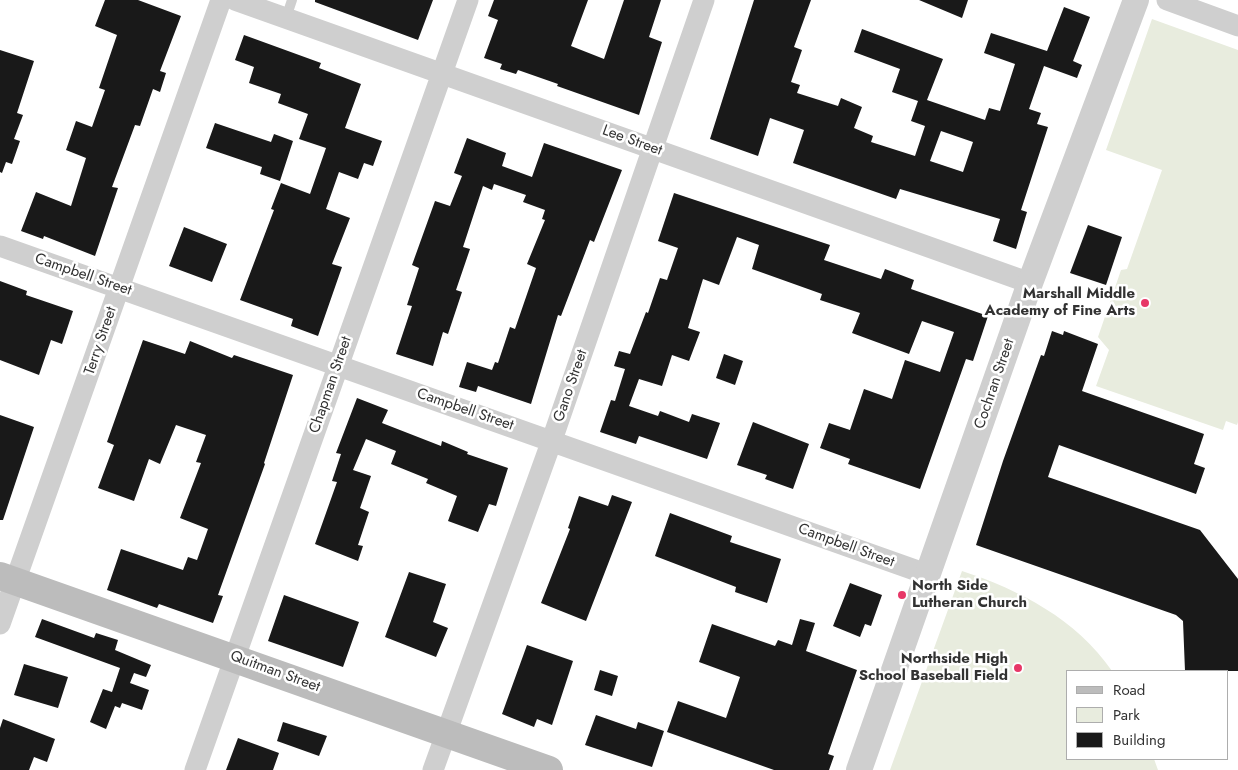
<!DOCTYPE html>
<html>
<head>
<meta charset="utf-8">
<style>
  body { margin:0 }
  #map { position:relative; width:1238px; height:770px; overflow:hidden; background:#fff; font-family:Jost,sans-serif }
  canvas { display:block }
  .legend { position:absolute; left:1066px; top:670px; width:162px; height:90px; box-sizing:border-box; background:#fff; border:1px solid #adadad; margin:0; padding:6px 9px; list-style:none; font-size:15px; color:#323232 }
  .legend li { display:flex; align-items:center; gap:10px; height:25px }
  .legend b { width:25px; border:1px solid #adadad }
</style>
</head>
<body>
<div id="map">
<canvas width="1238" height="770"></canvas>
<ul class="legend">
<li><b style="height:6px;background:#bcbcbc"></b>Road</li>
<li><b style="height:14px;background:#e8ecde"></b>Park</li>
<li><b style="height:14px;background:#191919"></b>Building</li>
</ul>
</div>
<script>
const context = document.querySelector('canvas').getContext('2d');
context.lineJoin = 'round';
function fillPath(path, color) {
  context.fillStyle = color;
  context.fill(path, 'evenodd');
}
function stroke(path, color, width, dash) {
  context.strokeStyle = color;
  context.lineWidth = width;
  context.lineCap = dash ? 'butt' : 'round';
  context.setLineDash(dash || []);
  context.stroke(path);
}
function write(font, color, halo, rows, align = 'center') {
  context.font = font + ' Jost,sans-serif';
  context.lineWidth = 5;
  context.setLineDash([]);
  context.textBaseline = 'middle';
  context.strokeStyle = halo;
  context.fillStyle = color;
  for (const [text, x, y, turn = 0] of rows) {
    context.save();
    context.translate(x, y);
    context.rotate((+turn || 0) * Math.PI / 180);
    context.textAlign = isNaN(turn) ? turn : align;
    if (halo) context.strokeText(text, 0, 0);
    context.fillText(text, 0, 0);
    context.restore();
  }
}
const green = new Path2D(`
  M1152,19L1238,50V422L1237,425L1226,421L1223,430L1096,386L1109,350L1098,337L1121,270L1127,269L1162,170L1106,150Z
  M962,571C1020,590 1076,619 1112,671H1067V759H1154L1158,770H890Z`);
const building = new Path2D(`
  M105,0H138L181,16L160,71L166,73L160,92L153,89L140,126L135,125L112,187L118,188L95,256L44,236L43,239L21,231L36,192L71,206L86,158L66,150L76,121L92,127L105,90L99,88L117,35L95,26Z
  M315,0H433L418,40L315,2Z
  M494,0H588L571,46L604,59L624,0H661L649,37L662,42L639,115L557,86L558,84L518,70L516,74L500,69L502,64L484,58L498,20L488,16Z
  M754,0H811L794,47L802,50L791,82L800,85L797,93L838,106L841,98L862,107L854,128L873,136L871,142L915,156L925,126L911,121L918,101L892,92L900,69L854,52L862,29L943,59L927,100L985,120L989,108L1000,111L1015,64L984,53L991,33L1047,51L1064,7L1090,17L1073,61L1082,65L1077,78L1044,66L1029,109L1041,113L1037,124L1048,127L1021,210L1027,212L1016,249L993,241L1000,219L900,189L896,199L793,163L804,130L770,118L758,156L710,139ZM941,131L973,142L963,172L930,161Z
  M919,0H968L962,18Z
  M244,35L321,63L319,68L361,84L345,128L382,141L373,166L364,163L358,179L339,172L326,209L350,218L332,264L342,267L318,336L291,326L293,319L240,300L274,210L271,209L281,183L310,194L326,148L299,139L308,114L278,103L281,94L249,83L254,67L235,60Z
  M0,50L34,61L17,113L23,115L14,139L20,141L12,164L6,162L2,173L0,172Z
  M215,123L271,142L274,134L293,141L280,181L260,174L262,167L206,148Z
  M467,138L506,153L502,166L532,177L544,143L622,170L594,242L590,240L561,316L558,315L531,404L478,386L476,392L459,387L467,362L492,370L495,362L498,363L510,327L515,329L536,268L527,264L545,220L542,219L545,210L523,202L526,195L494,184L492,190L483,186L463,247L470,249L456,290L462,292L448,334L443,332L433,366L396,354L412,306L407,305L419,268L412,265L435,201L450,206L462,176L454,173Z
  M674,193L830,245L824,260L881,279L885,269L914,280L911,289L988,316L973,361L966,359L920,489L848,464L850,459L820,448L829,423L850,430L864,389L892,399L905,360L940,372L954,332L922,321L909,354L852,333L860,313L820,300L822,294L752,269L759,245L737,237L719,285L703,279L688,328L700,332L689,361L672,355L662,386L639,379L629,406L658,416L660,411L689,422L692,414L720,423L707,459L639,436L636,444L600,432L611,400L615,401L625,369L614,366L619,351L630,354L646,312L648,313L660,278L667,280L678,248L658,241Z
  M1088,225L1122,237L1106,285L1070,273Z
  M184,227L227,244L212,282L169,266Z
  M0,281L27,291L26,295L73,311L62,344L51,340L39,375L0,360Z
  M1052,331L1063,335L1064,331L1098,344L1082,391L1204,434L1194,464L1205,468L1196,494L1059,445L1048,477L1200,530L1238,579V671H1185L1183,621L1176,615L976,545L1003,461L1041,355L1044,356Z
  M143,340L185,354L190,341L232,358L234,355L293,375L264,463L265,464L218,595L223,596L213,623L159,604L157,608L107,590L121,549L183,570L188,557L197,560L208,529L180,518L201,463L196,462L206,435L176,425L160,464L149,459L134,501L98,488L114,445L107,442Z
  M724,354L743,361L735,385L716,378Z
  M357,398L388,410L382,423L441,446L442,441L468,452L467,454L508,468L496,506L489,504L478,532L448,521L457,496L426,483L428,479L391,464L396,451L366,439L353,470L371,476L360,508L369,512L358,545L363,546L358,561L315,544L337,482L332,481L341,454L336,453Z
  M0,415L34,427L3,520H0Z
  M753,422L809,444L793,489L765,479L767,475L737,465Z
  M612,495L632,502L586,621L541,603L570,529L568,528L579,496L608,506Z
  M670,513L732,536L730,542L781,559L767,603L735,592L736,587L655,556Z
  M409,572L446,584L433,622L448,628L436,657L385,637Z
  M850,583L882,595L871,626L865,624L860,637L833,626Z
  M284,595L359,622L343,667L268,641Z
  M42,619L94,638L96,633L118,640L115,650L151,665L146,677L134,673L130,683L149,690L142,710L122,703L120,708L115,706L106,729L90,722L103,689L112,692L120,668L35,637Z
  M800,619L815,623L806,651L857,670L828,754L834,756L829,770H774L667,732L678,701L726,718L740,677L699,662L712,624L775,646L778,640L792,645Z
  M527,645L573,661L552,725L537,719L534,727L502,714Z
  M24,664L68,677L58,708L14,695Z
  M600,670L618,676L612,696L594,690Z
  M596,715L636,729L638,722L664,731L652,767L585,745Z
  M3,719L55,739L47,762L34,757L29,770H0V728Z
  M283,722L327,736L319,756L277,741Z
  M238,738L279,753L273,770H226Z`);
const service = new Path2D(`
  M286,18L292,0`);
const minor = new Path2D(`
  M235,0L1030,283
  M1167,0L1238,26
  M0,246L929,575
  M0,624L221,0
  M195,770L468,0
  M433,770L552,440L704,0`);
const tertiary = new Path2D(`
  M859,770L1030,283L1136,0`);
const secondary = new Path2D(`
  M0,576L549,770`);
const markers = [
  [1145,303,5,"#e73767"],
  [902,595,5,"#e73767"],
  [1018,668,5,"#e73767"]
];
const streetNames = [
  ["Lee Street",632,141,20],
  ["Campbell Street",83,275,19],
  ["Terry Street",101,341,-71],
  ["Cochran Street",995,384,-71],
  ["Chapman Street",331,385,-71],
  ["Gano Street",571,386,-71],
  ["Campbell Street",465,410,19],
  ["Campbell Street",846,546,20],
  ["Quitman Street",275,672,20]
];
const poiNames = [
  ["Marshall Middle",1135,294],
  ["Academy of Fine Arts",1135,311],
  ["North Side",912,586,"left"],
  ["Lutheran Church",912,603,"left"],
  ["Northside High",1008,659],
  ["School Baseball Field",1008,676]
];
fillPath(green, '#e8ecde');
fillPath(building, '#191919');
stroke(service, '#cfcfcf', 10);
stroke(minor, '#cfcfcf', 21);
stroke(tertiary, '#cfcfcf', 26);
stroke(secondary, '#bcbcbc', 28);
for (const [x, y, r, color] of markers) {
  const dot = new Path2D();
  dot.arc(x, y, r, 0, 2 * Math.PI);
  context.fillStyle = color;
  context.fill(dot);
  stroke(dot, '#fff', 2);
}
write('15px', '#323232', '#fff', streetNames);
write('bold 15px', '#323232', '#fff', poiNames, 'right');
</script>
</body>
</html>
